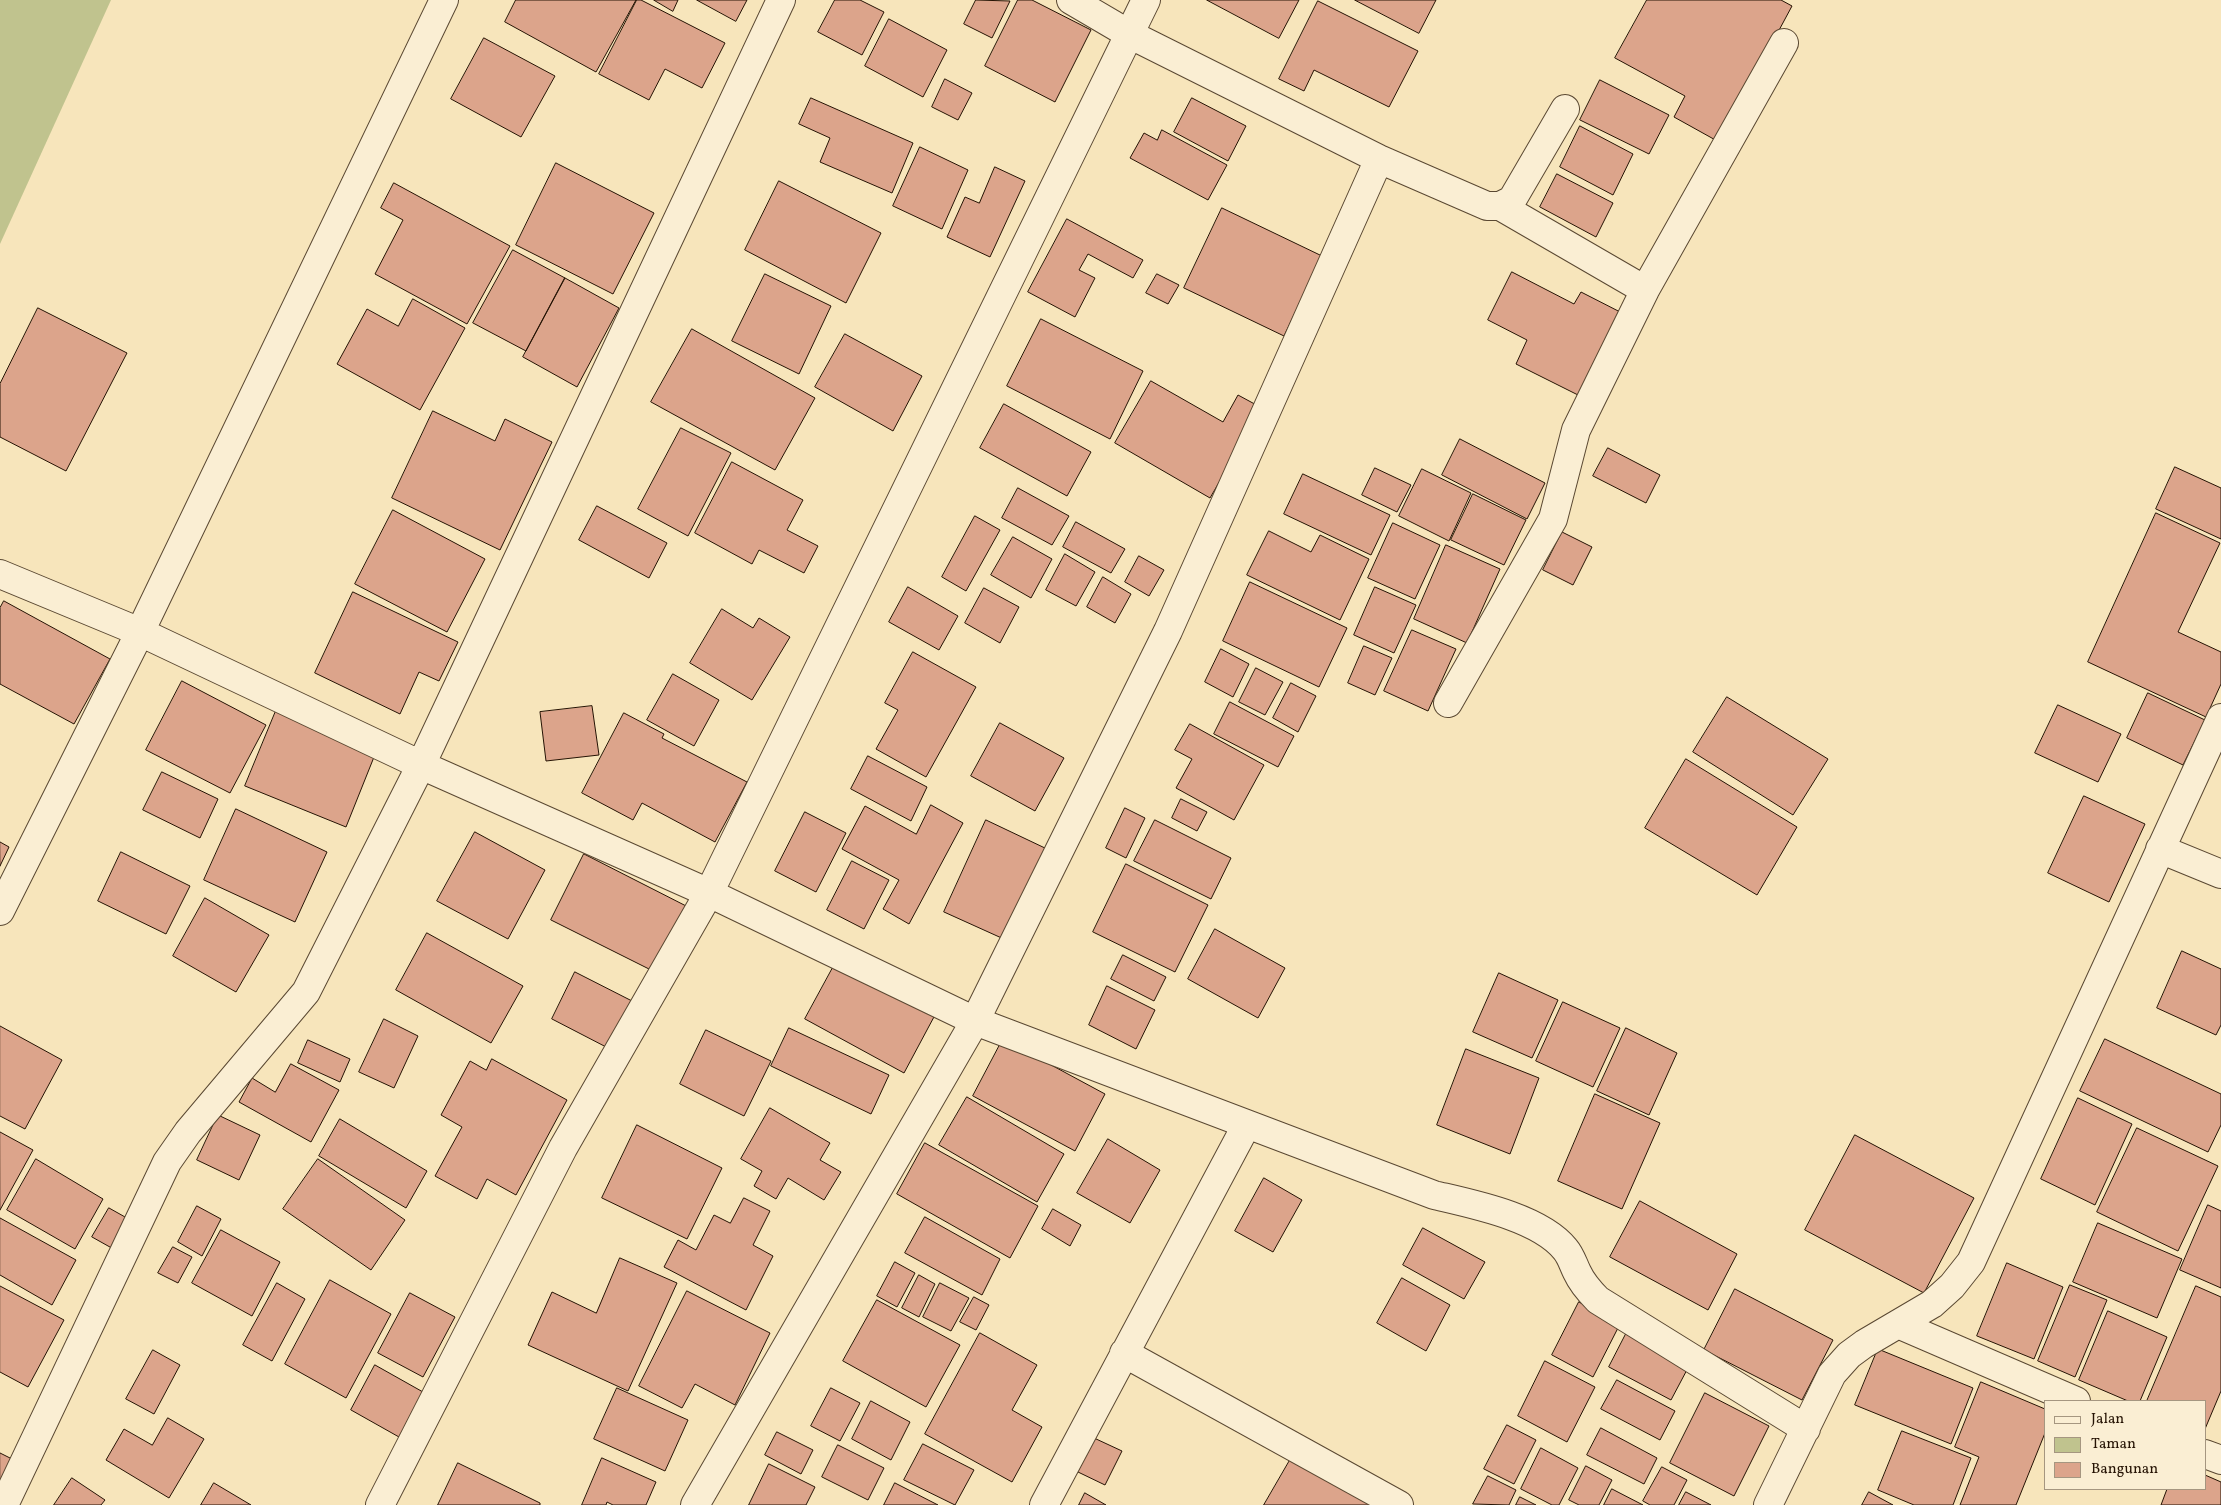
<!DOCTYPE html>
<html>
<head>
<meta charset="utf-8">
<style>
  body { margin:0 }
  #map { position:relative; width:2221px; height:1505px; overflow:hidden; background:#f7e5bb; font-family:Vollkorn,serif }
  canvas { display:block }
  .legend { position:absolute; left:2044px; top:1400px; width:162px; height:90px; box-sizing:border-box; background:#faeed3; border:1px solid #a59680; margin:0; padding:6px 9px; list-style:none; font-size:15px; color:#251304 }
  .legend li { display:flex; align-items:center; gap:10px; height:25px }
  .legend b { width:25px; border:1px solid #a59680 }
</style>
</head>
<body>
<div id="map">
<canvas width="2221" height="1505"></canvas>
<ul class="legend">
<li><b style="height:6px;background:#faeed3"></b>Jalan</li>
<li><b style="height:14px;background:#c0c38e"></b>Taman</li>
<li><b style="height:14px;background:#dca48b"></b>Bangunan</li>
</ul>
</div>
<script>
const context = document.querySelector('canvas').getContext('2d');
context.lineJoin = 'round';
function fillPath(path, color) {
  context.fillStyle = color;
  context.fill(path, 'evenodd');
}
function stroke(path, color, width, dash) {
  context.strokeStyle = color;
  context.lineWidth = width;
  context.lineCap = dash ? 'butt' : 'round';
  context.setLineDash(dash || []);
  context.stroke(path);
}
const green = new Path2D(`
  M0,0H111L0,244Z`);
const building = new Path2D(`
  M516,0H636L596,72L505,22Z
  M637,0H641L725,43L702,88L665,69L649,100L599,74Z
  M654,0H678L673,11Z
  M697,0H747L736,21Z
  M835,0H860L884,12L862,55L818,32Z
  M976,0L1010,1L992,38L964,24Z
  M1018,0H1032L1091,30L1055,102L985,66Z
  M1207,0H1299L1279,38Z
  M1355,0H1436L1419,33Z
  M1647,0H1781L1792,6L1719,142L1674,117L1685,96L1615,58Z
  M1318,1L1418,51L1389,107L1314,70L1304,91L1279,79Z
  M889,19L947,50L923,97L865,66Z
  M484,38L555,76L521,137L451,99Z
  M945,79L972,93L958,120L932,107Z
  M1600,80L1669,115L1649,154L1580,120Z
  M811,98L913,143L892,193L820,162L830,138L799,124Z
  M1192,98L1246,126L1228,161L1174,132Z
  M1580,126L1633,154L1613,195L1560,167Z
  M1162,130L1227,165L1208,200L1130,158L1144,133L1157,140Z
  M920,147L968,170L942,229L893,206Z
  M556,163L654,213L613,294L516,245Z
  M995,167L1025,181L990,257L947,237L965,197L979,203Z
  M1557,174L1613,203L1596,237L1540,207Z
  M779,181L881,233L846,303L745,250Z
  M394,183L510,246L467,324L375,274L403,220L381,208Z
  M1222,208L1322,256L1284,336L1184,288Z
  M1067,219L1143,260L1133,278L1088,254L1079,270L1095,278L1075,317L1028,292Z
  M513,250L565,278L526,351L473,323Z
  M1512,272L1574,304L1581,292L1628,316L1586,399L1516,364L1527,340L1488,320Z
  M765,274L831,306L799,374L732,341Z
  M1157,274L1179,285L1168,304L1146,293Z
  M565,278L619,308L577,387L523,357Z
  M413,299L465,328L420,410L337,364L367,309L398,326Z
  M38,308L127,353L66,471L0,437V384Z
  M1041,319L1143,371L1110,439L1007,386Z
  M692,329L815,398L775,470L651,402Z
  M845,334L922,376L893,431L815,387Z
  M1151,381L1223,422L1238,395L1262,408L1210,498L1115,443Z
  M1004,404L1091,452L1067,496L980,448Z
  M433,411L495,441L505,419L552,442L500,550L392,498Z
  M681,428L731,453L688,536L638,509Z
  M1460,439L1545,483L1527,519L1442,475Z
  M1608,448L1660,475L1646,503L1593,476Z
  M732,462L803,500L787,530L818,546L804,573L759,550L752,564L695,533Z
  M2175,467L2221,488V539L2156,509Z
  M1375,468L1411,485L1397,512L1362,495Z
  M1422,469L1471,493L1449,541L1399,516Z
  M1303,474L1390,515L1371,555L1284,514Z
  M1018,488L1069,516L1052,545L1002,518Z
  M1473,494L1526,520L1504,565L1451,540Z
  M597,506L667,543L649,578L579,540Z
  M393,510L485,559L447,632L355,584Z
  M2156,513L2220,543L2178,632L2221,652V684L2206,717L2088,662Z
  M975,516L1000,530L966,591L942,577Z
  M1076,522L1125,549L1111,573L1063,547Z
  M1393,523L1440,545L1415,599L1368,578Z
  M1269,531L1311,552L1320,535L1369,559L1340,620L1247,575Z
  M1562,532L1592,547L1573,585L1543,570Z
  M1013,537L1052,559L1031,598L991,575Z
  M1446,545L1500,569L1467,643L1414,619Z
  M1065,554L1095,572L1076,606L1046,590Z
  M1139,556L1164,570L1149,596L1125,582Z
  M1103,577L1131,594L1115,623L1087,607Z
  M1250,582L1347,628L1319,687L1223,641Z
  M908,587L958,616L939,650L889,622Z
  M1375,587L1416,605L1394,653L1354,635Z
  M984,588L1019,607L1000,643L965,623Z
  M353,592L458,642L439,681L419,672L400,714L315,673Z
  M4,601L110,659L74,724L0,684V608Z
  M722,609L753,628L759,618L790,637L752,700L690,663Z
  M1412,630L1456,649L1428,711L1384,691Z
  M1364,646L1392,658L1375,695L1348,683Z
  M1221,649L1249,664L1233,697L1205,682Z
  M913,652L976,687L926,777L876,749L898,710L885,703Z
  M1256,668L1283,682L1265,715L1239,702Z
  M673,674L719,700L694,746L647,720Z
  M182,681L266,725L230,793L146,750Z
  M1291,683L1316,696L1298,732L1273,718Z
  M2148,693L2205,720L2183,765L2127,738Z
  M1727,697L1828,759L1793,815L1693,752Z
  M1230,702L1294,736L1278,767L1214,734Z
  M2058,705L2121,734L2098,782L2035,753Z
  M278,706L378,747L346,827L245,786Z
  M592,706L599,755L546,761L540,712Z
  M624,713L664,734L662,738L747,782L715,842L642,803L633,820L582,793Z
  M1000,723L1064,758L1035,811L971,776Z
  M1190,724L1264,765L1234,820L1176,788L1192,759L1175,750Z
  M868,756L927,787L911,821L851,789Z
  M1686,759L1797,827L1757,895L1645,828Z
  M162,772L218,799L200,838L143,810Z
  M2084,796L2145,824L2109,902L2048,873Z
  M1181,799L1207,812L1197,831L1172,818Z
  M931,805L963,823L909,924L883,909L899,880L842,849L865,806L916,834Z
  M1125,808L1145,818L1126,858L1106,848Z
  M236,809L327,852L295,922L204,880Z
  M805,812L846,833L816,892L775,871Z
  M986,820L1047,849L1006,940L944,912Z
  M1155,820L1231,858L1211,899L1134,861Z
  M475,832L545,870L508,939L437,901Z
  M0,842L9,847L0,866Z
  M121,852L190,886L166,934L98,901Z
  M584,854L694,910L661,975L551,920Z
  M852,861L889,880L864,929L827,910Z
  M1126,864L1208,905L1175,972L1093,932Z
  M205,898L269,935L236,992L173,956Z
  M1215,929L1285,968L1258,1018L1188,979Z
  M427,933L523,986L491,1043L396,990Z
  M2182,951L2221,969V1025L2216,1035L2157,1008Z
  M1123,955L1166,977L1154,1001L1111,979Z
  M836,962L935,1015L904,1073L805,1019Z
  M575,972L634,1002L610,1049L552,1019Z
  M1499,973L1558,1000L1532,1058L1473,1032Z
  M1107,986L1155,1010L1136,1049L1089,1025Z
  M1563,1002L1620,1028L1593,1087L1536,1061Z
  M384,1019L418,1036L394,1088L359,1072Z
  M0,1026L62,1060L25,1129L0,1116Z
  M789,1028L889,1075L871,1114L771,1066Z
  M1626,1028L1677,1053L1649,1115L1597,1091Z
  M706,1030L771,1061L744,1116L680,1084Z
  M1003,1039L1105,1094L1075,1151L973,1096Z
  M2105,1039L2221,1094V1125L2208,1152L2080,1091Z
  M308,1040L350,1059L340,1082L298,1063Z
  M1466,1049L1539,1078L1510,1154L1437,1125Z
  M492,1059L567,1100L516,1195L487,1179L477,1199L435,1176L462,1127L441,1115L470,1061L486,1070Z
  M291,1064L339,1090L311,1142L239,1102L252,1078L275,1092Z
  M1595,1094L1660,1123L1622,1209L1558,1181Z
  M967,1097L1064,1154L1037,1202L939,1145Z
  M2078,1098L2132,1124L2095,1205L2041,1179Z
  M770,1108L830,1143L820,1160L841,1172L824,1200L788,1178L776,1199L754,1186L762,1171L741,1159Z
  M218,1115L260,1135L239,1180L197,1160Z
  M340,1119L427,1171L406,1208L319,1156Z
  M637,1125L722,1168L687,1239L602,1198Z
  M2137,1128L2218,1166L2178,1251L2097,1212Z
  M0,1132L33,1150L0,1210Z
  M1855,1135L1974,1198L1924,1293L1805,1230Z
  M1108,1139L1160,1170L1130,1223L1077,1193Z
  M925,1143L1038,1206L1010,1258L897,1194Z
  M36,1159L103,1199L75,1249L7,1210Z
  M318,1159L405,1220L371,1270L283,1209Z
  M1264,1178L1302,1200L1273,1252L1235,1231Z
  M744,1198L770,1211L753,1245L773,1256L746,1310L664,1267L678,1240L696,1250L714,1215L730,1223Z
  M1640,1201L1737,1254L1708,1310L1610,1257Z
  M2208,1205L2221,1211V1288L2180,1270Z
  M197,1206L221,1219L202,1256L178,1242Z
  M109,1208L134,1222L117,1251L92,1237Z
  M1053,1209L1081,1225L1070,1246L1042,1229Z
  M925,1217L1000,1259L982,1295L905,1253Z
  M0,1218L76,1260L52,1305L0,1275Z
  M2098,1223L2182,1259L2157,1318L2073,1282Z
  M1423,1228L1485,1262L1464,1299L1403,1265Z
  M221,1230L280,1262L252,1316L192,1283Z
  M173,1247L192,1257L178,1283L158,1273Z
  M620,1258L677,1283L628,1391L528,1345L552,1292L596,1313Z
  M895,1262L915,1273L897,1307L877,1296Z
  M2007,1263L2063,1287L2034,1359L1977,1336Z
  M919,1275L935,1284L919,1317L902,1308Z
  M1402,1278L1450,1305L1426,1351L1377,1323Z
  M330,1280L391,1314L346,1398L285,1364Z
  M277,1283L305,1299L272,1361L243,1345Z
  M940,1283L969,1298L951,1331L923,1317Z
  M2070,1285L2107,1300L2075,1377L2038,1361Z
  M0,1286L64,1320L28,1387L0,1372Z
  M2196,1286L2221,1297V1391L2205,1429V1401H2147Z
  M1735,1289L1833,1340L1802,1400L1704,1350Z
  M687,1291L770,1333L735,1405L695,1384L682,1408L639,1386Z
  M410,1293L455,1317L423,1377L378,1353Z
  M974,1297L989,1305L976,1330L960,1322Z
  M877,1300L960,1345L926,1407L843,1361Z
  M1579,1302L1620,1324L1593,1377L1552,1355Z
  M2108,1311L2167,1337L2140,1401H2128L2079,1380Z
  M980,1333L1037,1365L1012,1410L1042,1427L1012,1482L925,1434Z
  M1626,1334L1689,1366L1671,1400L1609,1367Z
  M1878,1349L1973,1388L1951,1444L1855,1405Z
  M153,1350L180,1365L154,1414L126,1399Z
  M1545,1361L1595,1387L1567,1442L1518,1416Z
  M375,1365L423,1392L399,1437L351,1410Z
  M1617,1380L1675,1411L1660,1440L1601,1409Z
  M1981,1382L2045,1409V1433L2016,1505H1960L1979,1457L1955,1447Z
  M617,1388L688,1420L665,1471L594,1439Z
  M831,1388L860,1403L840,1441L811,1426Z
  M1705,1393L1769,1426L1734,1496L1670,1463Z
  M871,1401L910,1422L891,1460L852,1439Z
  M168,1418L204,1439L169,1498L106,1460L124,1429L152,1445Z
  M1507,1425L1536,1440L1514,1484L1484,1469Z
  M1601,1428L1657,1458L1644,1484L1587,1455Z
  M1902,1431L1971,1458L1953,1505H1914L1878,1490Z
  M777,1432L813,1450L801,1474L765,1455Z
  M1094,1438L1122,1451L1105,1485L1078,1472Z
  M923,1444L974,1470L955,1505L904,1480Z
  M838,1445L884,1468L868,1500L822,1477Z
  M1541,1448L1578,1468L1559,1505H1552L1521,1489Z
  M0,1453L18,1462L0,1483Z
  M1293,1455L1380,1505H1264Z
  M602,1458L656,1482L646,1505H613L607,1502L606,1505H582Z
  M458,1463L540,1503V1505H438Z
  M769,1464L815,1487L806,1505H749Z
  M1586,1466L1612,1480L1599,1505H1579L1569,1500Z
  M1662,1467L1687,1480L1674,1505H1650L1643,1501Z
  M2205,1475L2221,1482V1505H2161L2167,1489H2205Z
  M1488,1476L1516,1490L1509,1505L1473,1504Z
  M72,1478L105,1500L101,1505H54Z
  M214,1483L251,1505H201Z
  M895,1483L938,1505H884Z
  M1612,1489L1643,1505H1604Z
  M1686,1492L1711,1505H1679Z
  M1869,1492L1893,1505H1862Z
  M1085,1493L1106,1505H1079Z
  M1520,1497L1536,1505H1516Z`);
const street = new Path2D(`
  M1071,0L1129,34L1379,159L1487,206H1500L1512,200L1565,109
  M1500,206L1645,290
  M0,574L140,632L421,765L709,893L975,1021L1434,1195C1472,1204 1539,1217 1565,1249C1571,1256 1573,1264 1577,1272C1582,1283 1590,1292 1598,1300L1806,1429
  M1448,703L1553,519L1576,430L1645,290L1784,43
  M2160,849L2221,874
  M0,911L140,632L444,0
  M1900,1325L2076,1401
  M1124,1353L1399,1505
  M2205,1454L2221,1460
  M4,1505L167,1162L188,1132L306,992L421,765L781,0
  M380,1505L563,1148L709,893L1146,0
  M695,1505L975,1021L1168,631L1379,159
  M1044,1505L1247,1124
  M1768,1505L1832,1374L1849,1355L1864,1344L1932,1304L1952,1286L1971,1262L2221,718`);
fillPath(green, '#c0c38e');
fillPath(building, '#dca48b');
stroke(building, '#251304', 1);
stroke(street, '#5a4832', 30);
stroke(street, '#faeed3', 28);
</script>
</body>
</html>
